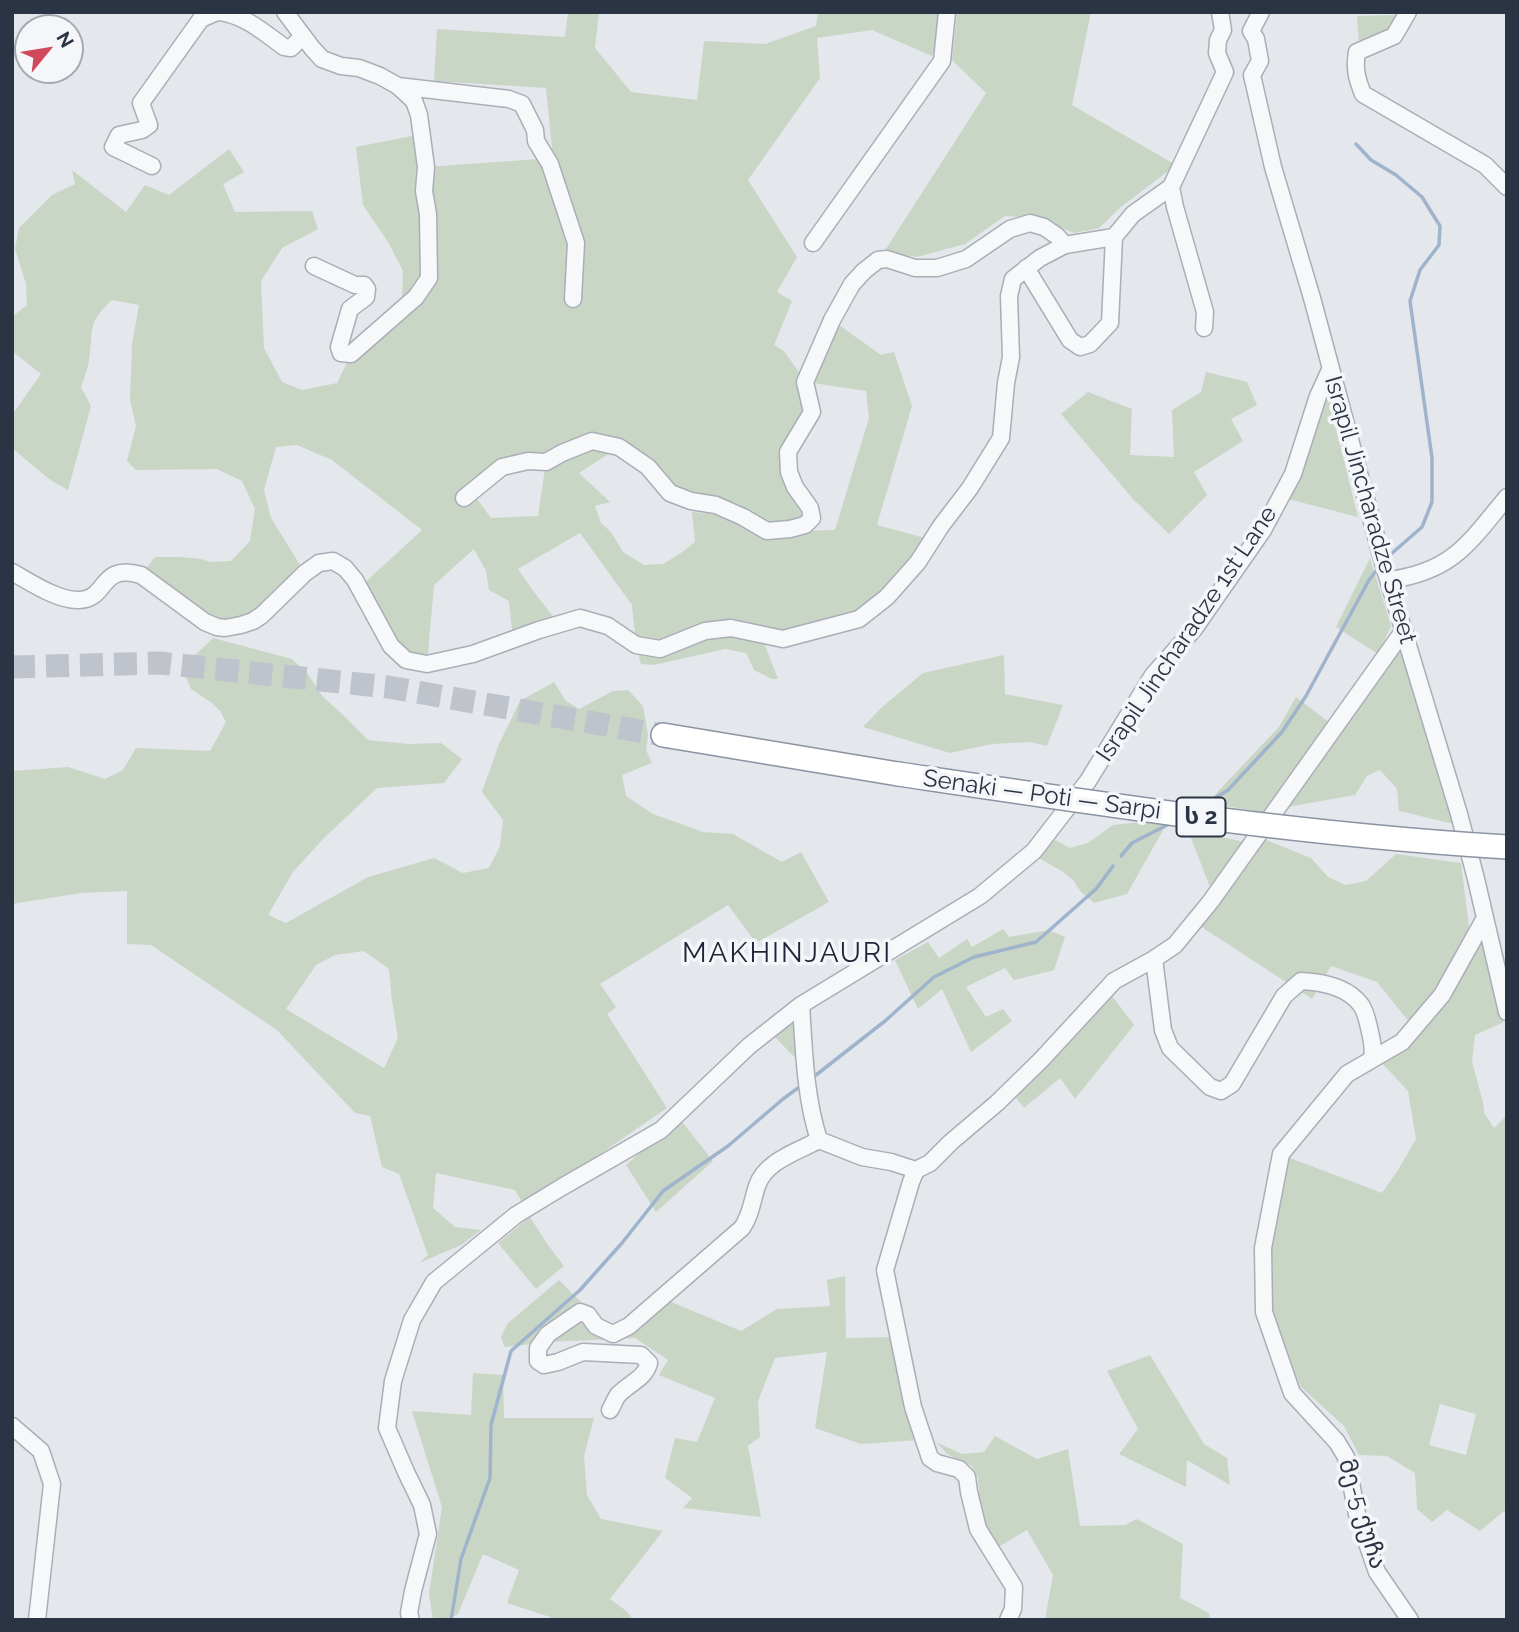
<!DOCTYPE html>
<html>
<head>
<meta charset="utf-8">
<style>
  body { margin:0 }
  #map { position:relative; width:1519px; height:1632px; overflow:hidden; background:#e4e7ec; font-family:Raleway,sans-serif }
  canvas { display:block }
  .frame { position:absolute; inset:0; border:14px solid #2b3445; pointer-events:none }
  .north { position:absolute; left:14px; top:14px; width:70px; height:70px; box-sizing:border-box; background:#f4f6f9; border:2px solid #a4a8b1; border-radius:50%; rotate:60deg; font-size:19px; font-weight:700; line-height:28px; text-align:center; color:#2b3445 }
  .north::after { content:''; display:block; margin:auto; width:24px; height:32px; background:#d1495b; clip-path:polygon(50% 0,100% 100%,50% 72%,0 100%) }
</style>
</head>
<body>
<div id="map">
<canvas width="1519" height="1632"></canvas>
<div class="frame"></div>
<div class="north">N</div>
</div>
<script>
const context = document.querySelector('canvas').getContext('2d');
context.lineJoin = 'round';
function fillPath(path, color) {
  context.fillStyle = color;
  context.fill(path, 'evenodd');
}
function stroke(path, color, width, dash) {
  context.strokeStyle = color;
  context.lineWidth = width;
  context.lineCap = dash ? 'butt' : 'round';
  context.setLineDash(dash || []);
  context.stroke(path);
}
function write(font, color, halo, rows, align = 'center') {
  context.font = font + ' Raleway,"Noto Sans Georgian",sans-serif';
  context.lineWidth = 7;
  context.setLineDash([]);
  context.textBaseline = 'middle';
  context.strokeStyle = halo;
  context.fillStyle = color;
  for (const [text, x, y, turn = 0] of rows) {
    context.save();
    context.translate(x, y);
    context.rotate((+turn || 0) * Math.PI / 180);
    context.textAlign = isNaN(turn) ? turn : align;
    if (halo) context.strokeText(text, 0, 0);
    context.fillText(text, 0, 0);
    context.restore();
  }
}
const green = new Path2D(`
  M568,12H599L595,48L631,92L697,100L704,41L765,44L816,26L818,12H940L936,48L932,56L872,30L817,38L820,78L748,180L797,257L777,292L792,301L774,345L784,351L805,381L832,320L881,355L894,352L912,406L877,525L932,540L859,619L761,635L778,679H772L754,670L746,653L725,649L654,665L641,664L636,645L632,605L580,533L518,569L534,592L559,624L513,639L509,601L489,590L486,571L474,549L434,585L427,664L406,660L359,588L422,530L332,460L297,445L276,447L264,490L271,518L305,573L279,599L225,628L141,575L155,557H180L201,559L211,562L231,561L250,541L255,509L242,481L217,469L136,470L127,461L136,426L130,400L132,344L139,305L112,300C86,324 94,329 89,360C88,369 84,378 81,387L91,406L68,490L49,479L12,448V415L41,374L12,351V317L27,305L26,284L15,249L19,228L52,195L75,184L72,170L126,212L145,185L169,195L229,149L244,172L223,184L235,212L312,211L318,229L282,248L261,281L264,348L282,382L302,390L337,383L351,354L357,350L363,355L367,352L375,332L402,303L403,271L388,242L363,205L356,147L422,134L426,167L553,158L546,88L434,81L437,29L565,37ZM806,382L866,391L869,418L835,530L804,531L812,518L788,452L812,412ZM619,447L691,501L740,517L692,512L695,542L681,553L663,564L644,565L623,552L611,532L601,523L595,506L610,502L579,473ZM528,461L546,462L538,516L491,518L472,492Z
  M957,12H1091L1072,105L1176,165L1121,207L1099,228L1074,233L1037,218L1005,216L965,244L917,257L884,252L986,93L952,60Z
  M1395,15L1394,31L1359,44L1357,16Z
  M1206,372L1247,382L1257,405L1231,419L1243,441L1194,472L1207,495L1169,534L1133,499L1061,414L1088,392L1132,409L1130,455L1174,457L1172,410L1201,392Z
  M1327,392L1358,517L1288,499Z
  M1370,558L1391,626L1378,654L1336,627Z
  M213,638L292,659L307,673L323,697L340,712L368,740L409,744L441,743L462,759L444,783L377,788L324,838L293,872L268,915L286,923L368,877L434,858L463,873L489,868L500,846L503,820L482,792L499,744L520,701L554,682L566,701L579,709L613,691L628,690L643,706L648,735L646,750L652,763L622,775L626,796L653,814L703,832L733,834L782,862L801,852L829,902L756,943L728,905L600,984L616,1007L607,1014L667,1108L564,1179L523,1204L515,1190L436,1173L433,1208L455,1227L481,1230L461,1245L419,1263L428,1255L399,1174L382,1167L370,1116L355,1113L277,1030L151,945L127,944V891L81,893L12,904V771L68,767L105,779L123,770L136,748L210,751L226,722L220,711L212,703L191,689L184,673L192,658ZM364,951L389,969L392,1001L398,1038L384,1068L286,1009L316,965L335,955Z
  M1403,642L1454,824L1399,811L1397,789L1380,770L1367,776L1355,795L1282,808Z
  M1004,655L1005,694L1063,705L1047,746L1030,742L992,744L950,753L863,727L881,708L923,673Z
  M1296,697L1330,723L1268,813L1207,803L1279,727Z
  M1150,821L1166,825L1127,894L1094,903L1081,892L1073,880L1063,872L1037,857L1055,840L1070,848L1088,843L1113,825Z
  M1188,830L1245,842L1211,890Z
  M1261,838L1311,858L1328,877L1346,885L1366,881L1396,854L1461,863L1469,927L1464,944L1436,991L1410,1023L1377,982L1331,966L1312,999L1200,926Z
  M1003,929L1009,937L1049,930L1065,937L1054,970L1014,980L1005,968L966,987L986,1017L1003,1009L1012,1021L971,1052L942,989L918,1009L895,960L928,942L939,958L967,939L972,947Z
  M1482,931L1488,962L1504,1022L1475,1035L1472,1062L1483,1102L1484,1113L1494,1128L1507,1115V1512L1504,1511L1480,1531L1447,1510L1432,1522L1417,1509L1415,1473L1387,1456L1359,1455L1344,1426L1301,1387L1264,1312L1267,1248L1285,1156L1382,1193L1398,1170L1416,1139L1408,1091L1379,1060L1410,1044ZM1440,1404L1476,1414L1466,1455L1429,1445Z
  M1109,992L1134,1025L1075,1099L1060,1078L1024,1108L1014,1095Z
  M797,1017L800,1063L772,1034Z
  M679,1118L713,1161L656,1212L626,1165Z
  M530,1217L548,1245L564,1266L536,1289L498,1243Z
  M845,1276L846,1338L894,1337L918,1440L861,1444L815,1428L827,1352L775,1358L758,1401L760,1437L748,1446L761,1517L683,1508L692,1498L665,1478L675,1438L697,1442L715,1398L659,1375L668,1360L635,1338L550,1342L505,1347L501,1337L507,1324L559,1280L610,1331L664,1299L741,1331L777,1309L830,1306L827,1280Z
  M1150,1355L1204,1444L1227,1458L1230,1485L1187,1460L1186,1487L1119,1454L1138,1429L1107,1371Z
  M473,1373L503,1375L504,1418H594L584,1456L587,1495L601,1519L663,1531L610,1599L625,1610L634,1620H551L550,1617L507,1603L519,1570L483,1554L458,1614L446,1620H433L429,1594L442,1507L412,1411L471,1415Z
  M995,1436L1037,1459L1068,1449L1080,1526L1125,1525L1137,1519L1183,1544L1180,1598L1209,1613L1210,1620H1045L1053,1575L1027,1530L993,1550L981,1527L978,1478L972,1466L947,1454L936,1442L962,1454L984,1452Z`);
const stream = new Path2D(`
  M1356,144L1371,160L1396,175L1422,197L1440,226L1439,245L1420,270L1410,301L1432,458V502L1422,527L1391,554
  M1200,808L1228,790L1282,732L1306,696L1369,580L1376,571
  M1121,856L1132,843L1171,823
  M816,1075L885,1021L934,977L974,957L1036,942L1096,889L1113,866
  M451,1620L461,1559L490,1478L491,1425L511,1351L580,1290L622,1243L663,1191L728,1146L783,1099L798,1088`);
const highwayTunnel = new Path2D(`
  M12,667L160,663L388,687L663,735`);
const minor = new Path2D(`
  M219,12C245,15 263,32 284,47L291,48L303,36
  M285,12L312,48L322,59L341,66L359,68L380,76L398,86L414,101L419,115L426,167L424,191L428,214L429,278L416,297L351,354L341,353L339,347L350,309L366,297L367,289L364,285H355L314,266
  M1408,12L1394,36L1357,52C1354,69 1357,79 1363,94L1485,165L1507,187
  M1251,31L1256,39L1260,61L1252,75L1273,167L1312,298L1384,566L1459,814L1476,879L1507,1012
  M1251,31L1261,12
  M398,86L509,99L522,104L535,130L536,141L550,164L576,243L573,299
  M152,166L113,147L119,135L142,130L149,125L141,103L201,19L217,12
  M1171,187L1175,207L1205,312L1204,328
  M813,243L942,61L947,12
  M1026,268L1070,340L1080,347L1090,344L1110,323L1114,237
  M464,498L502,467L528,461L546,462L562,453L592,441L619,447L648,467L670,493L691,501L716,505L743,517L767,531L790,529L805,525L812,518L810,508L795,487L789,472L788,452L812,412L805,382L832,320L852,284L864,271L878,260L887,259L915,268H937L966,259L1010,229L1030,223L1044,227L1057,236L1065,245
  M12,572C30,582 58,601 79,600C109,599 98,563 141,575L205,622L217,627L225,628L241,625L253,621L262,615L305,573L319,563L333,561L345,568L355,580L391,646L406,660L427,664L473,654L539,630L580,618L608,626L636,645L660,649L705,631L731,628L783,639L859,619L887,597L918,562L941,526L970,488L1001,438L1006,383L1011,357L1009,296L1013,279L1040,258L1065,245L1114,237L1133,214L1171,187L1225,72L1217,53L1218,40L1223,30L1220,12
  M1390,580C1453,571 1469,543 1507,497
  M1154,959L1163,1030L1170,1048L1210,1087L1221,1091L1232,1084L1284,996L1301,981C1322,982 1348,987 1361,1005C1366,1012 1368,1023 1370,1032C1372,1041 1374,1049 1372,1059
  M801,1005C804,1050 805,1097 819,1140
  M916,1170L911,1182L885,1270L913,1407L930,1458L937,1463L959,1469L967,1477L969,1492L978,1529L1014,1587L1013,1609L1008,1620
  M610,1410C613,1405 615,1399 618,1395C629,1383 645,1379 649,1363L641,1355L583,1352L558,1362L544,1365L538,1361V1348L548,1334L580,1312L588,1315L596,1326L613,1334L629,1326L742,1228C751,1215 752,1201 757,1186C765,1161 799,1151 819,1140L862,1157L891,1162L916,1170L930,1163L951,1142L997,1103L1041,1060L1114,981L1154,959L1175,945L1211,901L1404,630
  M12,1426L41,1451L52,1484L37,1620
  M411,1620L409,1613L413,1591L428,1534L422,1505L406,1472L387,1428L393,1381L412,1320L434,1282L516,1215L562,1187L661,1130L749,1046L801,1005L980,896L1034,851L1088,781L1153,675L1194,629L1263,530L1293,474L1318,396L1330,370
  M1410,1620L1377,1572L1357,1514L1346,1457L1337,1442L1292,1393L1264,1312L1263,1248L1281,1154L1347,1074L1402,1042L1442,995L1485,918`);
const highway = new Path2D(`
  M663,735L898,774`);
const highwayBridge = new Path2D(`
  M898,774C1100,804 1302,835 1507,847`);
const shields = [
  [1201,817,49]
];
const shieldNames = [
  ["ს 2",1201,817]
];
const streetNames = [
  ["Israpil Jincharadze Street",1370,510,74],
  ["Israpil Jincharadze 1st Lane",1187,634,-56],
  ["Senaki — Poti — Sarpi",1042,795,8],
  ["მე-5 ქუჩა",1362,1514,73]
];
const quarterNames = [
  ["MAKHINJAURI",787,954]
];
fillPath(green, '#c9d6c5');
stroke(stream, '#9fb4cc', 3.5);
stroke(highwayTunnel, '#bfc3cb', 23, [23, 11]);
stroke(minor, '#a9aeb7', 19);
stroke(highway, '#8b94a3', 26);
stroke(minor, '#f7f8fa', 16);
stroke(highway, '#fff', 23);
stroke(highwayBridge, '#8b94a3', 26, []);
stroke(highwayBridge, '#fff', 23);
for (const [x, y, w] of shields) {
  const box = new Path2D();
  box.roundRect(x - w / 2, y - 19.5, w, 39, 5);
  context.fillStyle = '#f4f6f9';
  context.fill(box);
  stroke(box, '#2b3445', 2);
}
write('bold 23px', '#2b3445', null, shieldNames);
write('24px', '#2b3445', '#f4f6f9', streetNames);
context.letterSpacing = '2px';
write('28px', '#1d2536', '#f4f6f9', quarterNames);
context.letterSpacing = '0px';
</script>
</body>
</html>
